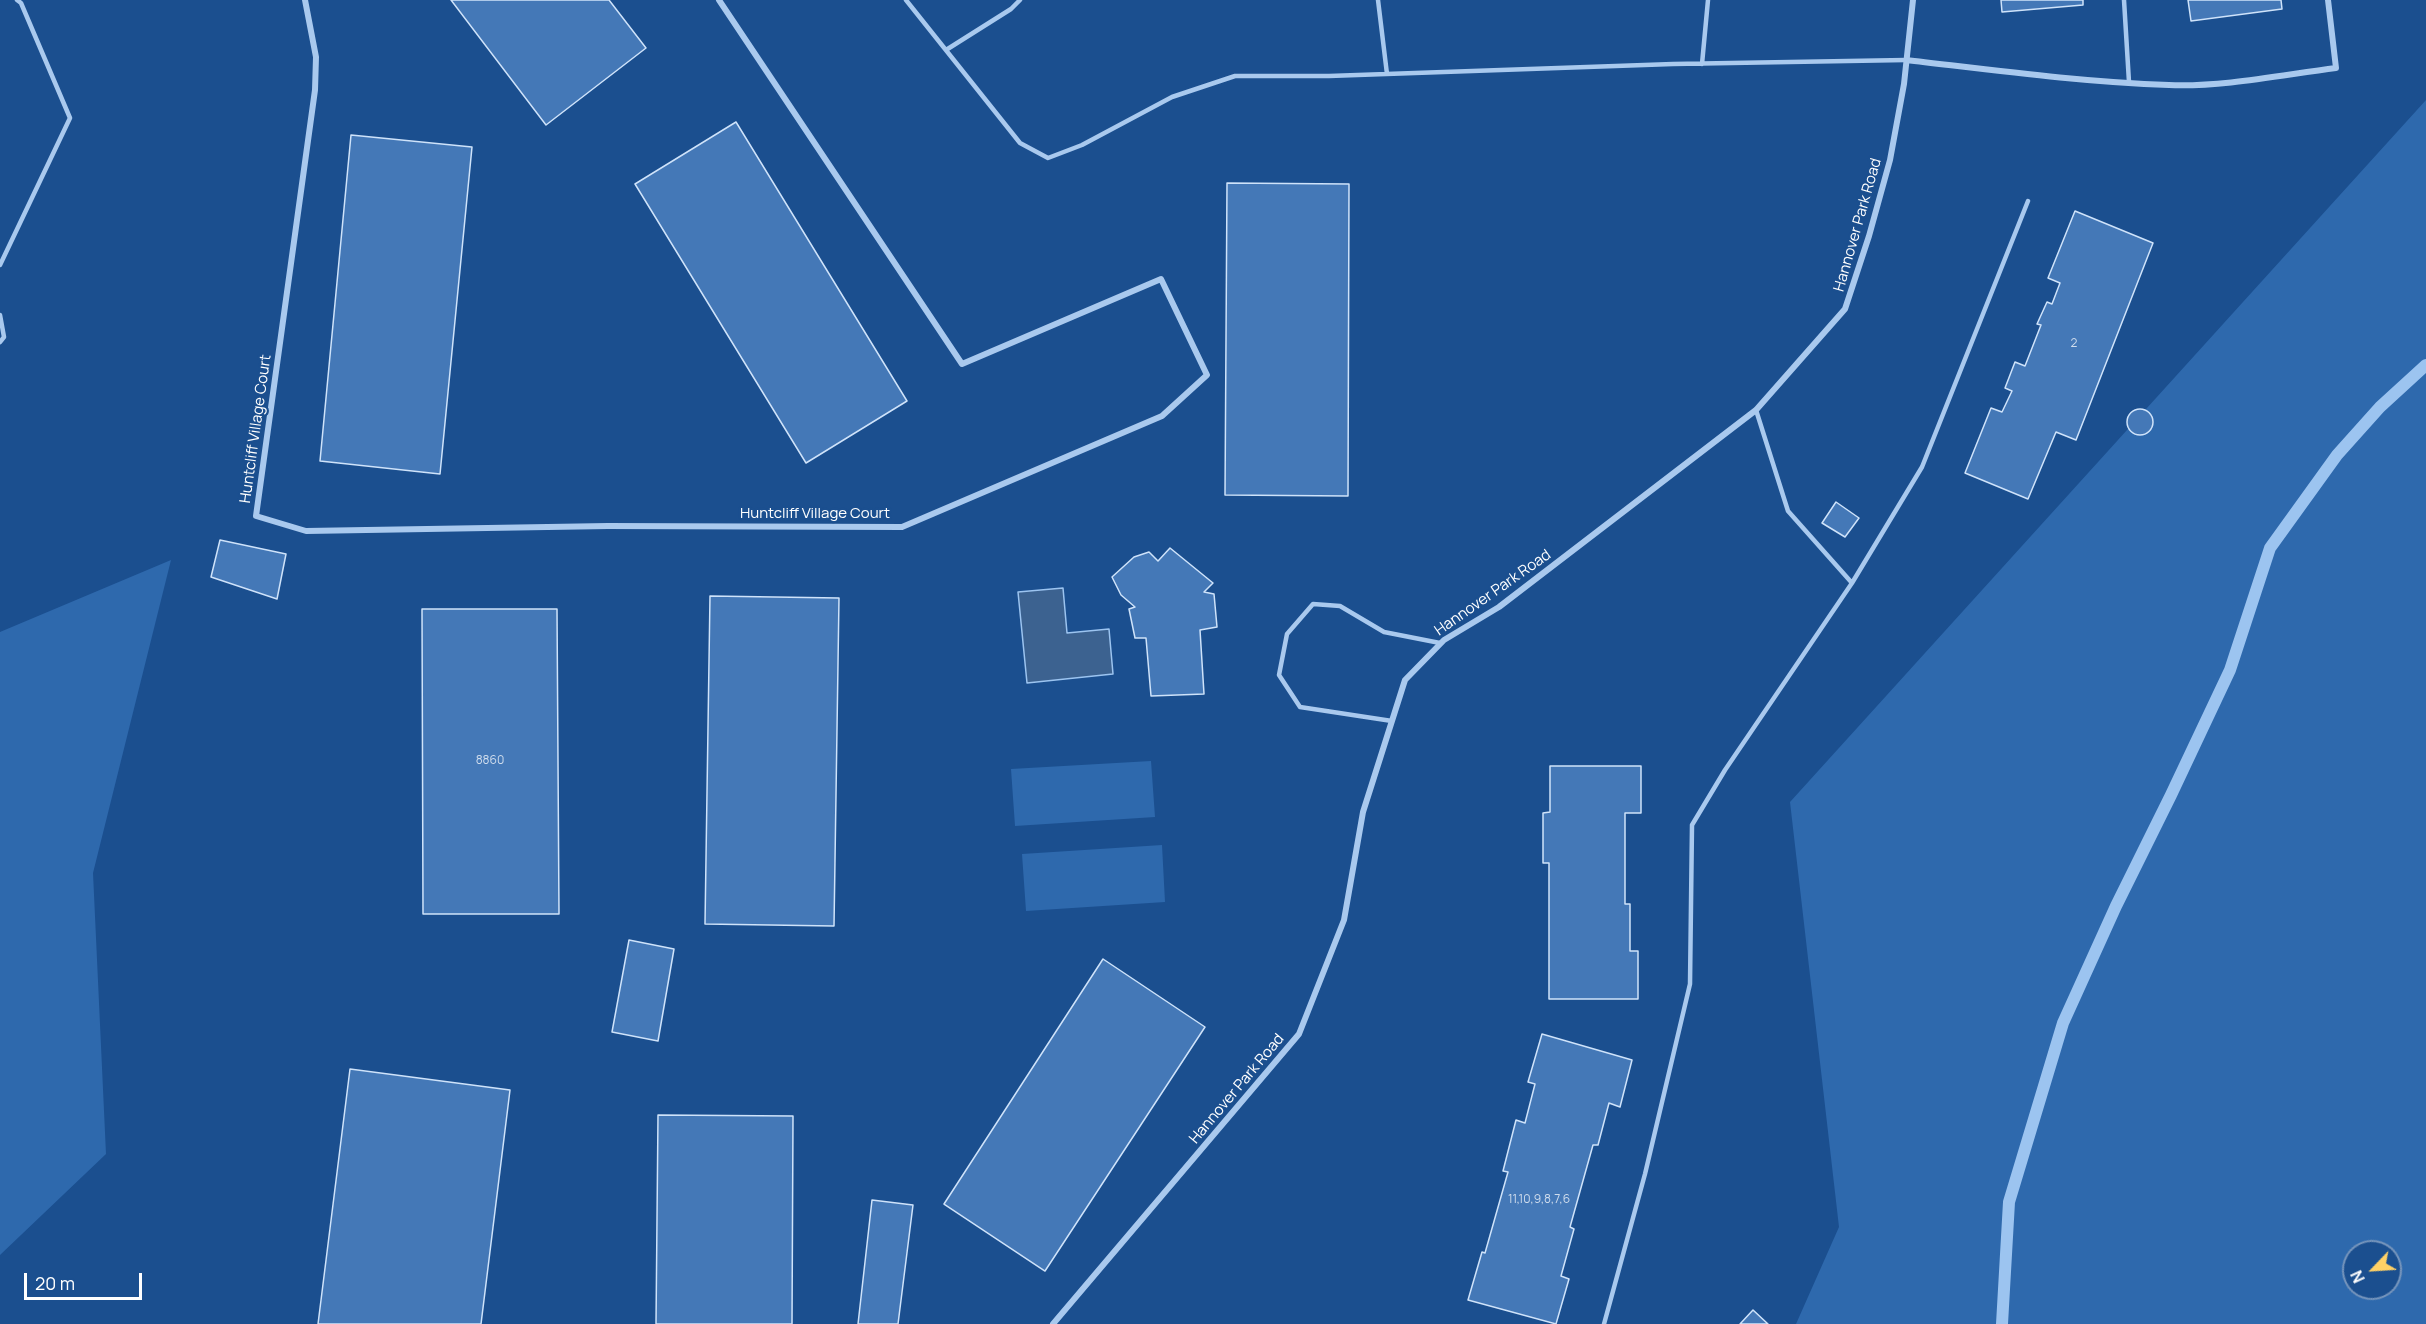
<!DOCTYPE html>
<html>
<head>
<meta charset="utf-8">
<style>
  body { margin:0 }
  #map { position:relative; width:2426px; height:1324px; overflow:hidden; background:#1b4f8f; font-family:Manrope,sans-serif }
  canvas { display:block }
  .north { position:absolute; left:2342px; top:1240px; width:60px; height:60px; box-sizing:border-box; background:#1b4f8f; border:2px solid #7695bc; border-radius:50%; rotate:245deg; font-size:16px; font-weight:700; line-height:24px; text-align:center; color:#fff }
  .north::after { content:''; display:block; margin:auto; width:21px; height:27px; background:#ffd166; clip-path:polygon(50% 0,100% 100%,50% 72%,0 100%) }
  .scale { position:absolute; left:24px; top:1273px; width:118px; height:27px; box-sizing:border-box; border:3px solid #fff; border-top:0; padding-left:8px; font-size:18px; line-height:21px; white-space:nowrap; color:#fff; -webkit-text-stroke:4px #1b4f8f; paint-order:stroke }
</style>
</head>
<body>
<div id="map">
<canvas width="2426" height="1324"></canvas>
<div class="north">N</div>
<div class="scale">20 m</div>
</div>
<script>
const context = document.querySelector('canvas').getContext('2d');
context.lineJoin = 'round';
function fillPath(path, color) {
  context.fillStyle = color;
  context.fill(path, 'evenodd');
}
function stroke(path, color, width, dash) {
  context.strokeStyle = color;
  context.lineWidth = width;
  context.lineCap = dash ? 'butt' : 'round';
  context.setLineDash(dash || []);
  context.stroke(path);
}
function write(font, color, halo, rows, align = 'center') {
  context.font = font + ' Manrope,sans-serif';
  context.lineWidth = 4.5;
  context.setLineDash([]);
  context.textBaseline = 'middle';
  context.strokeStyle = halo;
  context.fillStyle = color;
  for (const [text, x, y, turn = 0] of rows) {
    context.save();
    context.translate(x, y);
    context.rotate((+turn || 0) * Math.PI / 180);
    context.textAlign = isNaN(turn) ? turn : align;
    if (halo) context.strokeText(text, 0, 0);
    context.fillText(text, 0, 0);
    context.restore();
  }
}
const green = new Path2D(`
  M2426,100V1324H1796L1839,1227L1790,802ZM2354,1252H2390V1288H2354Z
  M171,560L93,873L106,1154L0,1255V632Z
  M1151,761L1155,817L1015,826L1011,769Z
  M1162,845L1165,902L1026,911L1022,854Z`);
const water = new Path2D(`
  M1063,588L1067,633L1109,629L1113,674L1027,683L1018,592Z`);
const stream = new Path2D(`
  M2002,1324L2009,1202L2063,1023L2116,906L2171,795L2230,670L2270,548L2337,455L2380,407L2426,365`);
const building = new Path2D(`
  M451,0H609L646,48L546,125Z
  M2001,0H2083V5L2002,12Z
  M2188,0H2281L2282,9L2191,21Z
  M736,122L907,401L806,463L635,184Z
  M351,135L472,147L440,474L320,461Z
  M1227,183L1349,184L1348,496L1225,495Z
  M2075,211L2153,243L2076,440L2056,432L2028,499L1965,473L1991,408L2002,412L2012,391L2005,388L2015,362L2025,366L2041,325L2037,324L2047,302L2052,304L2060,283L2048,278Z
  M2127 422a13 13 0 1 1 26 0a13 13 0 1 1-26 0Z
  M1836,502L1859,518L1845,537L1822,523Z
  M220,540L286,554L277,599L211,577Z
  M1170,548L1213,583L1204,592L1214,594L1217,627L1200,630L1204,694L1151,696L1146,638H1135L1129,609L1135,607L1121,595L1112,577L1134,557L1149,552L1158,561Z
  M710,596L839,598L834,926L705,924Z
  M422,609H557L559,914H423Z
  M1550,766H1641V813H1625V904H1630V951H1638V999H1549V863H1543V813L1550,812Z
  M629,940L674,949L658,1041L612,1032Z
  M1103,959L1205,1027L1045,1271L944,1204Z
  M1542,1034L1632,1060L1620,1107L1609,1103L1598,1145H1593L1570,1227L1574,1229L1561,1276L1569,1279L1556,1324L1468,1300L1482,1252L1485,1253L1508,1172L1503,1171L1516,1120L1525,1123L1535,1084L1528,1082Z
  M350,1069L510,1090L481,1324H318Z
  M658,1115L793,1116L792,1324H656Z
  M872,1200L913,1205L898,1324H858Z
  M1753,1310L1768,1324H1740Z`);
const lane = new Path2D(`
  M906,0L1020,143L1048,158L1082,145L1172,97L1235,76H1329L1673,64L1906,60
  M1378,0L1387,74
  M2124,0L2129,82
  M946,50L1011,9L1020,0
  M1702,64L1708,0
  M0,265L70,118L21,3L17,0
  M0,315L4,337L0,342
  M1852,583L1922,467L2028,201
  M1392,721L1300,707L1279,675L1287,634L1313,604L1340,606L1384,632L1440,643
  M1604,1324L1645,1174L1690,984L1692,825L1725,770L1852,583L1788,511L1756,410`);
const street = new Path2D(`
  M305,0L316,57L315,90L256,516L306,531L608,526L902,527L1162,416L1207,375L1161,279L962,364L719,0
  M1906,60C1993,70 2081,82 2169,85C2224,87 2281,75 2336,68L2328,0
  M1053,1324L1299,1034L1344,920L1363,812L1405,680L1444,640L1499,607L1756,410L1845,309L1869,236L1890,160L1904,84L1913,0`);
const numberNames = [
  ["2",2074,344],
  ["8860",490,761],
  ["11,10,9,8,7,6",1539,1200]
];
const streetNames = [
  ["Hannover Park Road",1858,225,-74],
  ["Huntcliff Village Court",256,429,-82],
  ["Huntcliff Village Court",815,514],
  ["Hannover Park Road",1493,593,-35],
  ["Hannover Park Road",1237,1089,-50]
];
fillPath(green, '#2e69ad');
fillPath(water, '#3c6290');
stroke(water, '#9cc4f0', 1.5);
stroke(stream, '#9cc4f0', 12);
fillPath(building, '#4478b7');
stroke(building, '#cfe3fa', 1.5);
stroke(lane, '#a9c9ee', 4.5);
stroke(street, '#a9c9ee', 6);
write('12px', '#d0dded', null, numberNames);
write('15px', '#fff', '#1b4f8f', streetNames);
</script>
</body>
</html>
